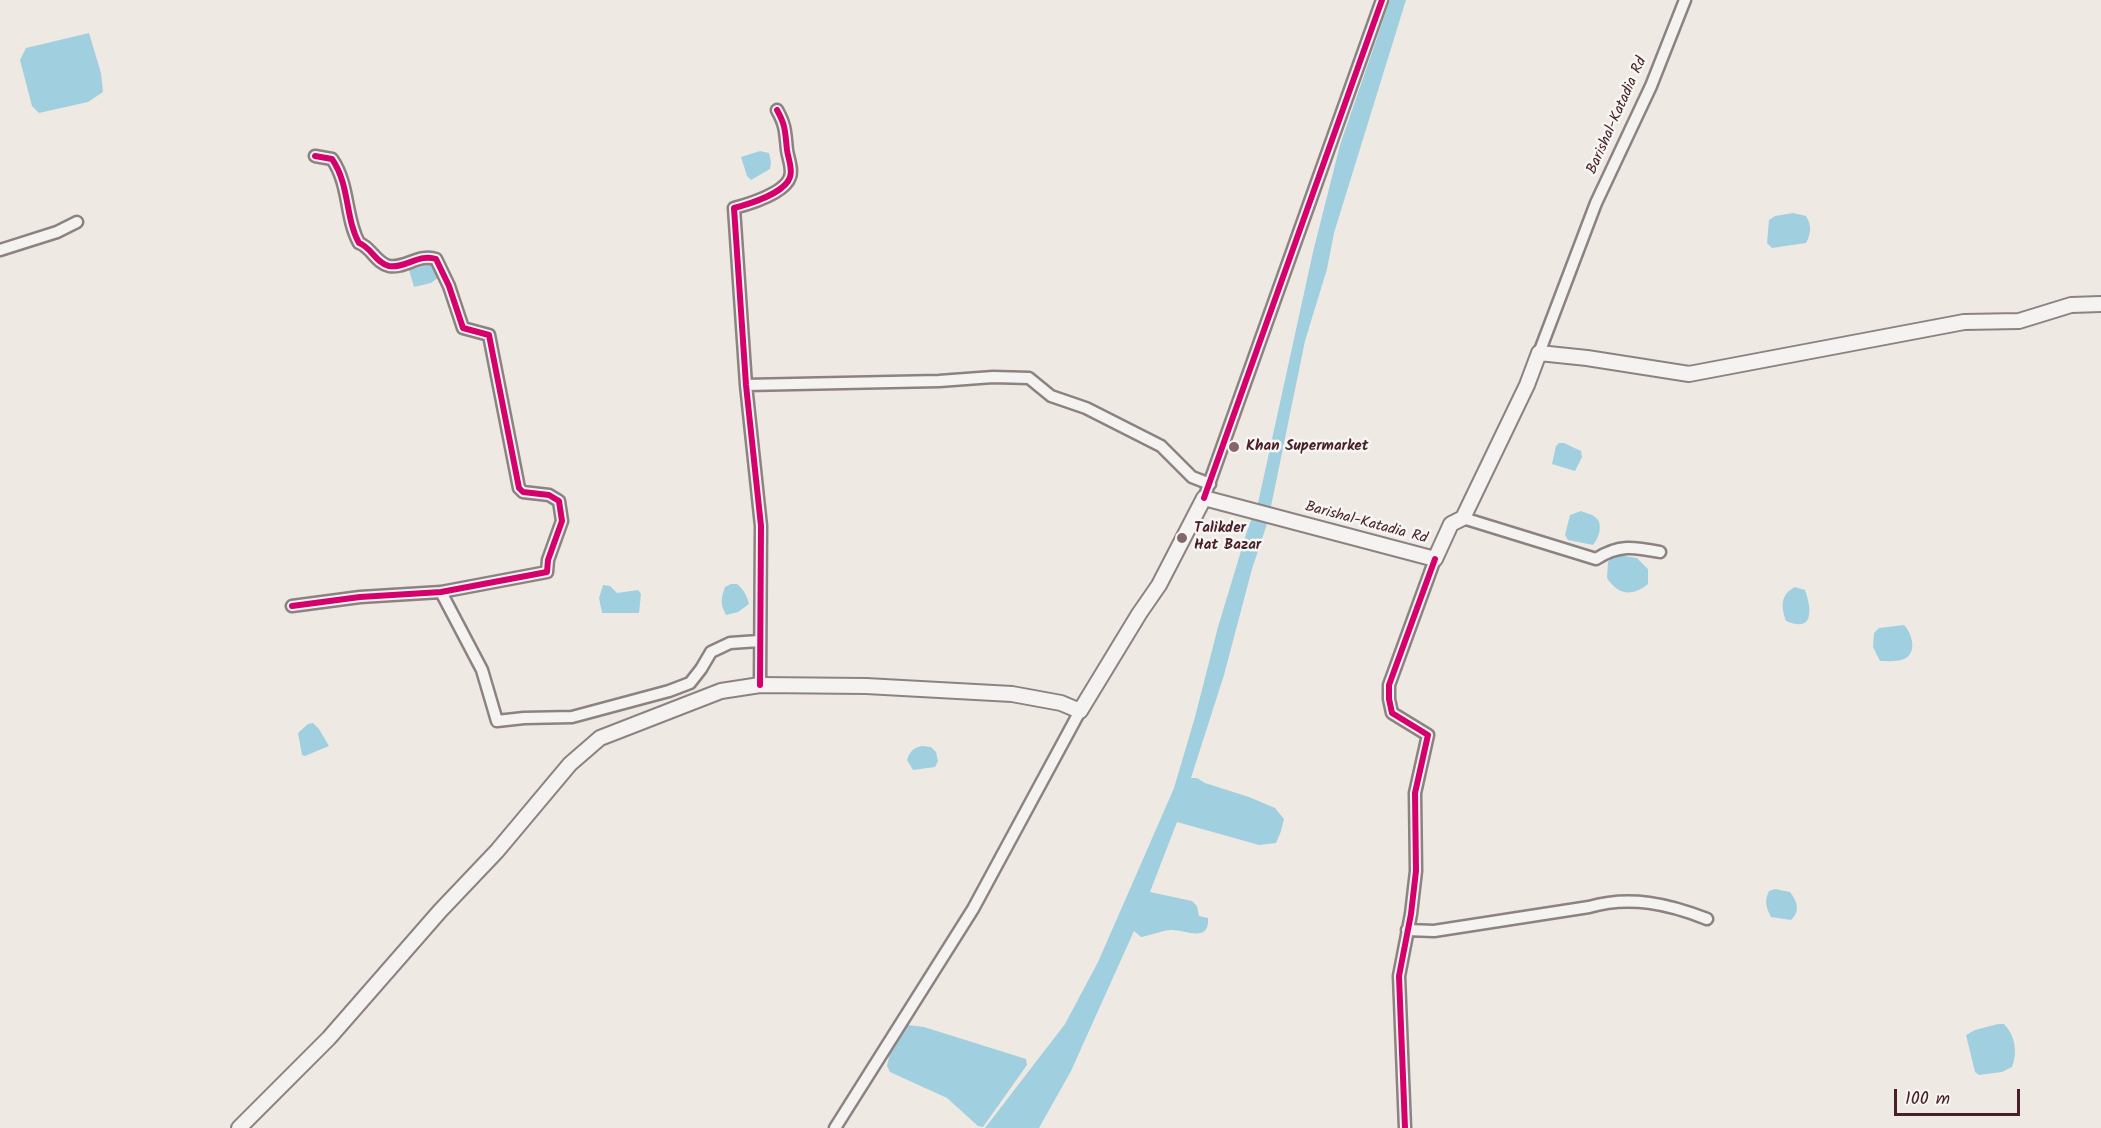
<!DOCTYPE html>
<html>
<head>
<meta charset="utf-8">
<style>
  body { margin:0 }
  #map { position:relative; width:2101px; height:1128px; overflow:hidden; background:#efe9e4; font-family:Kalam,sans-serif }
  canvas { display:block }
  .scale { position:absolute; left:1894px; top:1089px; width:126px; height:27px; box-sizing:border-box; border:3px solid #4a1f2b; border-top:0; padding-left:8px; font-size:18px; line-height:21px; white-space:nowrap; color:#4a1f2b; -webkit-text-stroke:4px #f6f6f2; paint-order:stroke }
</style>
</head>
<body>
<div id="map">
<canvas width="2101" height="1128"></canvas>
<div class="scale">100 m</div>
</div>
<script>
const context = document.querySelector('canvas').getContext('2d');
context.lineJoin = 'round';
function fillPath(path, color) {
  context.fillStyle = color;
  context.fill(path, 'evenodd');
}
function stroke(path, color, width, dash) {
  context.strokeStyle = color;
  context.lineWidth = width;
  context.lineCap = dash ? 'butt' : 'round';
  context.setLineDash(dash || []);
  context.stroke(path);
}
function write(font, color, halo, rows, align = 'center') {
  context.font = font + ' Kalam,sans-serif';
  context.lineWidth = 5;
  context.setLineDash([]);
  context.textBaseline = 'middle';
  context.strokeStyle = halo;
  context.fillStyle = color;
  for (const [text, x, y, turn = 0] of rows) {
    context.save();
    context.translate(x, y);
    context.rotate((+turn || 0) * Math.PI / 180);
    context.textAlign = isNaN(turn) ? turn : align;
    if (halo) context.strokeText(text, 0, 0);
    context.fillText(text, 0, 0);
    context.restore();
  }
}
const water = new Path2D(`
  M1390,0H1406L1334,233L1327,269L1305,341L1268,521L1252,569L1224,675L1191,778H1197L1205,783L1249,797L1275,808L1284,819L1281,831L1276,843L1259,845L1177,822L1150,892L1192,901L1197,906L1199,916L1208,918C1210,944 1184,929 1170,930C1161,931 1151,935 1141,937L1134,931L1071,1071L1039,1128H985L1065,1024L1098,962L1147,850L1174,788L1195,717L1218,627L1247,531L1258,503L1313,252L1340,145Z
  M89,33L101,73L103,92L88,102L39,113L32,106L20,60L26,48Z
  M760,151L769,153L771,162L770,169L751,180L747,176L741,157Z
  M1793,213L1806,216C1812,225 1811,234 1806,243L1772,248L1767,243L1769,220L1775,216Z
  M434,263L439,277L431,283L414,287L409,270Z
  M1559,443H1564L1581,451L1582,457L1575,471L1552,464L1556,446Z
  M1581,511C1585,513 1592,514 1595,517C1604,523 1599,538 1593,545L1568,540L1565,535L1570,515Z
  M1619,555L1637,558L1648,569V584C1632,597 1618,595 1607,578L1608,562L1613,557Z
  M731,584H737C744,590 747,596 749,604L738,612L726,615C720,604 721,598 725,587Z
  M603,585L610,586L617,593L638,590L641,594L639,613H602L599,598Z
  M1795,587L1805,590C1812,610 1814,633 1786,621C1781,606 1780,595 1795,587Z
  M1904,625C1912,633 1918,653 1904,659C1898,662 1887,661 1880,661L1873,647L1874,633L1879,628Z
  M313,723L319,729L329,746L305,756L302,755L298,733L308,724Z
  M922,746L931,747L936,752L938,761L935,767L913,770L907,760C910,751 913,748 922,746Z
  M1775,889L1790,892C1797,901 1801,911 1791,920L1771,917C1766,907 1764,901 1769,891Z
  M1998,1024H2004C2015,1035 2018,1052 2012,1067L2002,1072L1979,1075L1975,1072L1966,1035L1975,1030Z
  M908,1025L924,1027L1026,1059L1027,1065L983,1127L978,1126L947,1098L890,1072L887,1066L892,1044Z`);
const minor = new Path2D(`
  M0,250L57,232L77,222
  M1539,353L1596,203L1651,86L1685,0
  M746,385L939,381L993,377L1029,378L1051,396L1086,408L1161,446L1192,477L1210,484
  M1204,498L1382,0
  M1463,518L1596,559C1619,544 1634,547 1660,552
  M441,592L482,670L497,721L524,718L572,717L669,691L690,683L701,669L711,652L730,643L759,641
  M292,606L360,597L441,592L547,572L548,560L562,521L559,501L549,495L523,492L519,488L489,335L463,328L449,286L436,259C420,253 404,269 389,266C376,263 371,247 359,243C345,218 350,185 332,159L315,156
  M760,685L761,526L746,385L734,208C749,204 785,193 790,177C793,169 788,158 787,150C785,132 786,126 777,110
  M1407,930L1434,931L1589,907C1630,895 1669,904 1707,919
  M835,1128L973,909L1080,711
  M1405,1128L1399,976L1411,914L1416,871L1415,793L1428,735L1392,713L1389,699V685L1435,559`);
const major = new Path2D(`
  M239,1128L329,1038L440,911L497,851L570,764L600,738L721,691L760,685L866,686L1012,694L1061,703L1080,711L1139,614L1159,585L1204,498L1435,559L1451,524L1463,518L1527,385L1539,353L1587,358L1689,374L1964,322L2019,321L2071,305L2101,304`);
const cycleway = new Path2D(`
  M1204,498L1382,0
  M292,606L360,597L441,592L547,572L548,560L562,521L559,501L549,495L523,492L519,488L489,335L463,328L449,286L436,259C420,253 404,269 389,266C376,263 371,247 359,243C345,218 350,185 332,159L315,156
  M760,685L761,526L746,385L734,208C749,204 785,193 790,177C793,169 788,158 787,150C785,132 786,126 777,110
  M1405,1128L1399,976L1411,914L1416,871L1415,793L1428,735L1392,713L1389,699V685L1435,559`);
const markers = [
  [1234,447,6,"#84666c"],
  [1182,538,6,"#84666c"]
];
const streetNames = [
  ["Barishal-Katadia Rd",1618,116,-66],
  ["Barishal-Katadia Rd",1366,524,15]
];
const poiNames = [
  ["Khan Supermarket",1246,447],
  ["Talikder",1194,529],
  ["Hat Bazar",1194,546]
];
fillPath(water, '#a0d0e0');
stroke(minor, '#8d8282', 15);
stroke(major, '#8d8282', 18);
stroke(minor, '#f4f3f1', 10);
stroke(major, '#f4f3f1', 14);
stroke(cycleway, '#d6006c', 6);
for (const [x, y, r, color] of markers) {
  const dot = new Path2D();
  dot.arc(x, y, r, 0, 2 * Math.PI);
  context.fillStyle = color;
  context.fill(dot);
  stroke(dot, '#f6f6f2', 2);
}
write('15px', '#4a1f2b', '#f6f6f2', streetNames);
write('bold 15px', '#4a1f2b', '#f6f6f2', poiNames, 'left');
</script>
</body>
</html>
